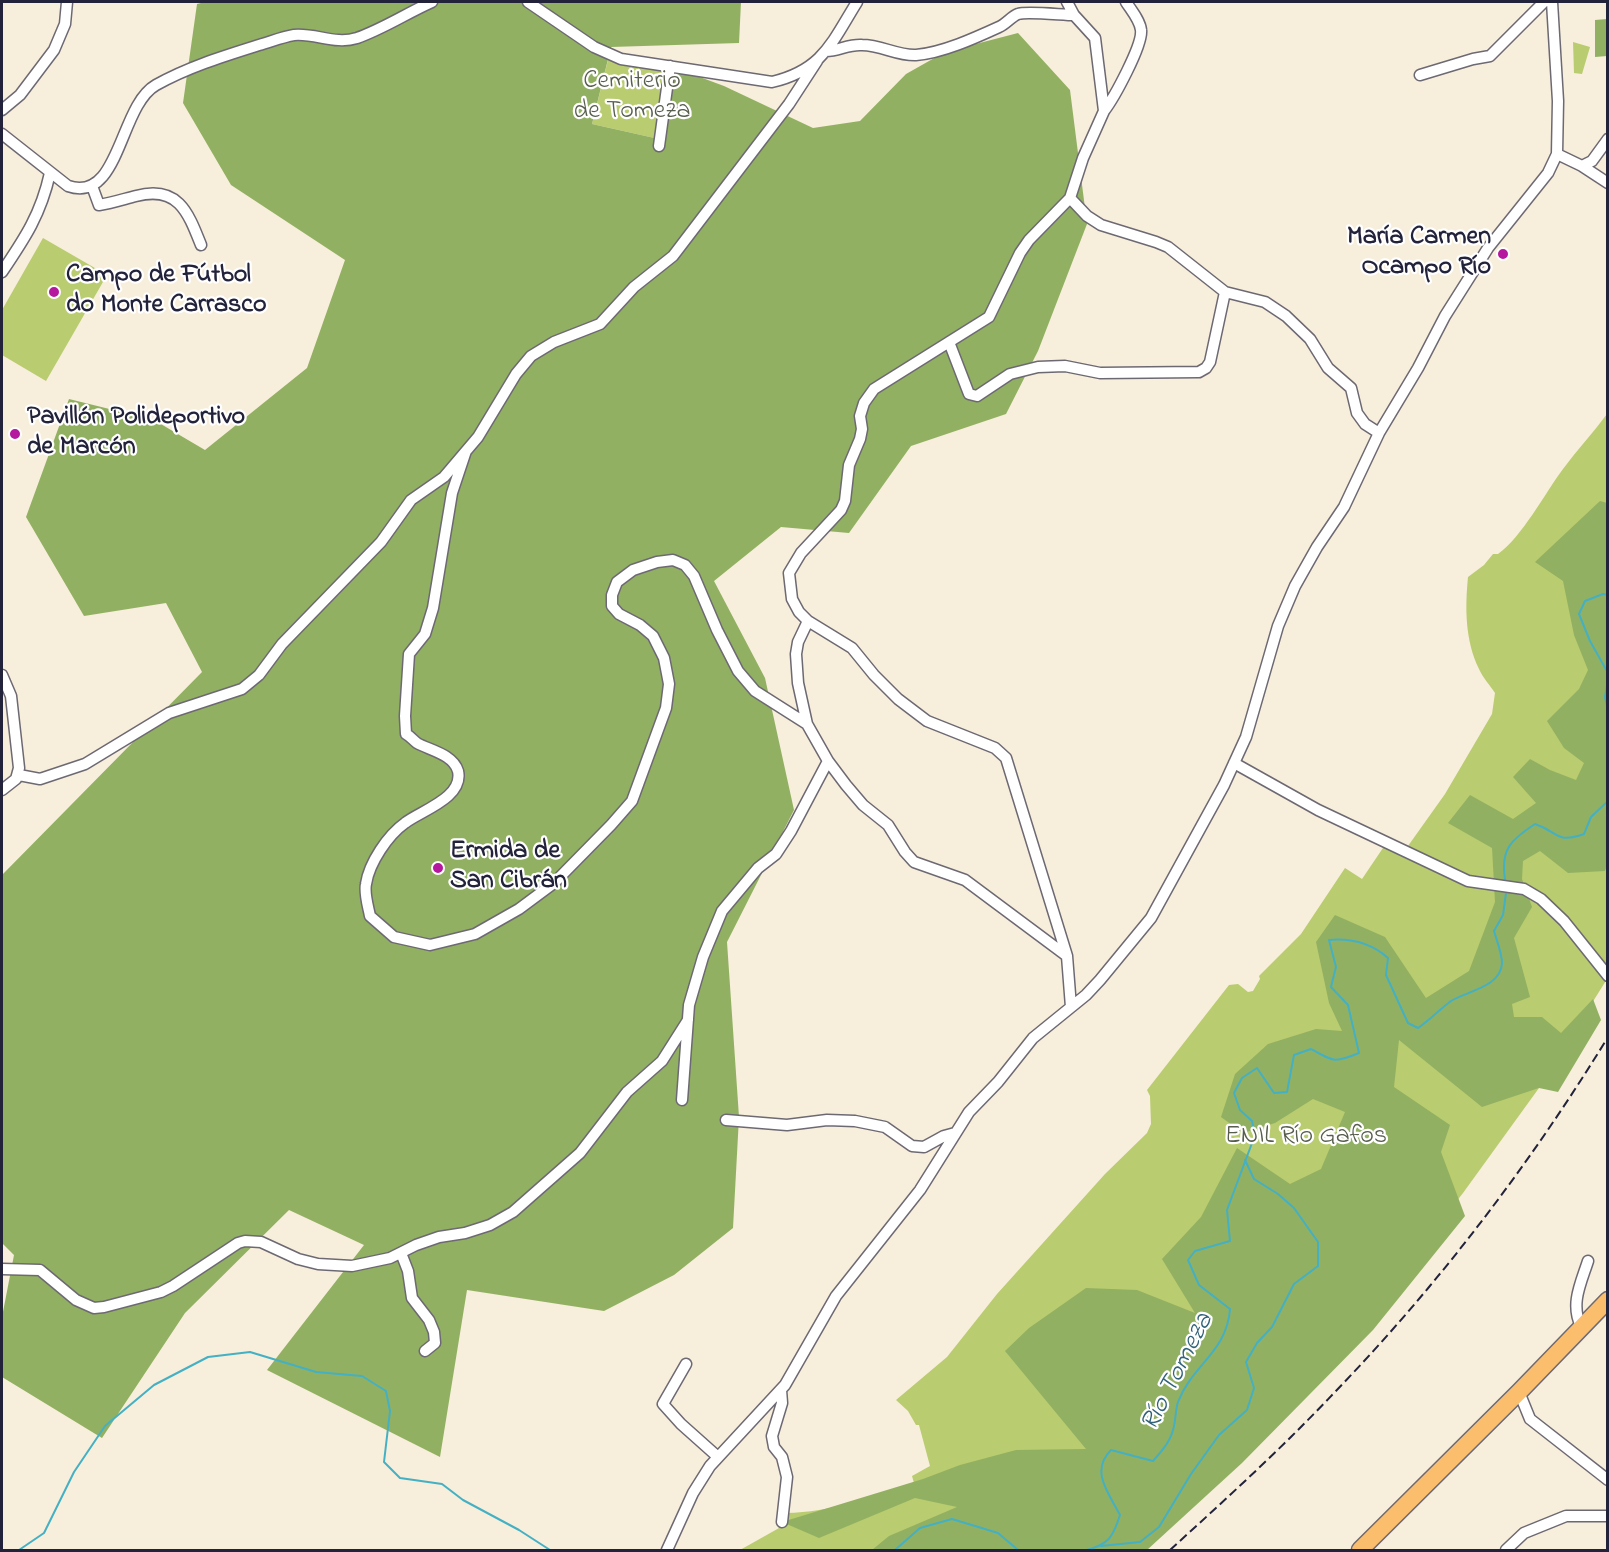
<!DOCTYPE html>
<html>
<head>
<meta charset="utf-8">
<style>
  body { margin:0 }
  #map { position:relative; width:1609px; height:1552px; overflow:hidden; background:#f7eedc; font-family:"Indie Flower",sans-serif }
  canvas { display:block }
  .frame { position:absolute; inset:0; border:3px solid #22223b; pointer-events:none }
</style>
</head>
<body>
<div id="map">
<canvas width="1609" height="1552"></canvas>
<div class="frame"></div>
</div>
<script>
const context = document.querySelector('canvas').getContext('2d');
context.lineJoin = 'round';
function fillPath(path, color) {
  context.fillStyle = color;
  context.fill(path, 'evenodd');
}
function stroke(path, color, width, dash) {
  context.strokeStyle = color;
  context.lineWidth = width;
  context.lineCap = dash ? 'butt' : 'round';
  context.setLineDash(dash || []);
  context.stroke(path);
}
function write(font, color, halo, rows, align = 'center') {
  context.font = font + ' "Indie Flower",sans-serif';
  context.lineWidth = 4.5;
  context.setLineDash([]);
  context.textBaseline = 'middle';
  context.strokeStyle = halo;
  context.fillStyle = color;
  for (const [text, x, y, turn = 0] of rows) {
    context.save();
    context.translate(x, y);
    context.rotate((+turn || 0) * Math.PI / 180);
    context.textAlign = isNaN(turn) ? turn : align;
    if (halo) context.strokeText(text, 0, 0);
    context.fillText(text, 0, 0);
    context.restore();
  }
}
const green = new Path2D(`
  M1573,42L1590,47L1582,74L1574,73Z
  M608,60L669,71L659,139L592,124Z
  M43,238L107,275L46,381L2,355V310Z
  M1607,414V979L1539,1088L1463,1193L1452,1207L1120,1550H740L788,1523L786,1513C831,1512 872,1498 914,1483L912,1476L930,1466L919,1425H916L908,1411L896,1400L947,1357L997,1294L1105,1174L1147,1133L1151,1124L1150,1096L1147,1090L1229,985L1238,984L1248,992L1253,991L1260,979L1259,976L1301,934L1345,868L1362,879L1385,845L1402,849L1408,846L1445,794L1492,714L1495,693C1490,685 1483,678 1479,669C1465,640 1465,608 1468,577L1484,565L1493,554H1498C1522,537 1545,493 1563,469C1577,450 1593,433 1607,414Z`);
const forest = new Path2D(`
  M205,2H741L739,43L611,47L592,124L659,139L670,66L724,86L813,128L860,121L906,74L945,52L1018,33L1070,90L1087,224L1038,351L1006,414L911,446L849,533L781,527L714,581L765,678L794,810L727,942L739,1117L733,1228L674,1275L604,1311L467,1290L440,1457L267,1370L364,1245L289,1210L185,1313L102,1438L2,1377V1317L14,1255L2,1243V875L202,672L166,603L84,616L26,517L69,399L154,420L205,450L307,368L345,260L231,185L183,103L197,4Z
  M1607,19V56L1595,57V20Z
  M1600,501L1607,503V865L1605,871L1568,873L1540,851L1523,861L1522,879L1532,907L1514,938L1530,997L1512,1004L1514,1017H1542L1561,1033L1593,999L1601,1020L1558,1092L1539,1088L1482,1107L1399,1040L1394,1087L1450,1125L1441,1152L1465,1216L1373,1330L1242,1463L1147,1550H872L889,1536L957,1507L915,1498L819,1538L782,1522L923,1479L960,1465L1016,1450L1086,1449L1005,1351L1029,1328L1086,1288L1137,1290L1195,1313L1162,1259L1201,1217L1237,1148L1290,1184L1321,1169L1345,1112L1313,1099L1275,1123L1243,1133L1221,1117L1235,1074L1268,1044L1316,1029L1342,1031L1329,1003L1316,942L1335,915L1385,937L1426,998L1469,971L1495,902L1492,848L1448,823L1470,795L1513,819L1536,803L1513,777L1530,759L1550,770L1576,780L1584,763L1564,748L1547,721L1579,689L1588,670L1574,635L1563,581L1535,562Z`);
const stream = new Path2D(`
  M1608,595L1603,594L1585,601L1579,614L1590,641L1608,673
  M1608,680L1605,697L1608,710
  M1505,879C1500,849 1512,839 1535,824C1559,832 1555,844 1584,834L1591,817L1608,801
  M1101,1546L1140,1542L1159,1527L1191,1474L1219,1435L1247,1410L1254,1388L1246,1362L1257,1343L1272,1327L1294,1284L1318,1266V1242L1294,1208L1278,1194L1254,1179L1245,1160
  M19,1550L44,1533L74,1472L105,1426L154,1385L208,1357L250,1352L316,1372L362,1376L386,1391L390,1411L384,1462L400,1478L442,1484L463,1500L519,1530L550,1550
  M895,1550L920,1528L952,1519L998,1533L1018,1550
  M1087,1550C1109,1544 1113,1537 1120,1515C1108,1492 1090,1471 1111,1450L1153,1461C1161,1452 1170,1442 1173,1430C1176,1421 1175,1411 1178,1402C1192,1365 1227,1352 1230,1309L1199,1285L1188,1260L1195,1251L1230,1241L1227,1210L1255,1135L1252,1121L1240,1110L1234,1093L1242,1078L1257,1068L1274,1093L1287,1092L1294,1055L1311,1049C1334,1062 1335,1063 1359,1053L1348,1005L1331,987L1336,967L1329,940C1352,938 1371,943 1388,958L1386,975L1408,1023L1418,1028C1430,1020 1440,1009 1451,1001C1467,991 1501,987 1502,963C1502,954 1497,941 1494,931L1503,915L1506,893`);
const minor = new Path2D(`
  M528,2L594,47L621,59L772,82C823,70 832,42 857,2
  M1067,2L1074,15L1095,38L1104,111L1083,158L1070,198L1029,240L1020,253L989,317L874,389L864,403L860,416L862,429L860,439L849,465L845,501L841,510L801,553L789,573L792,599L799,612L808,621L852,648L874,675L898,699L927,721L995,748L1006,758L1067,956L1071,1007
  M826,51C839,51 848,44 862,45C881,45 898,56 916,55C942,53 975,38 999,27C1006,24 1012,16 1018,14C1026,11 1063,15 1074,15
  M1420,75L1473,59L1490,56L1544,2
  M2,110L20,95L54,50L65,24L67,2
  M1104,111C1114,98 1143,45 1141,30C1140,20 1131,10 1126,2
  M2,134L68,186C120,204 119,106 156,85C188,67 224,56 259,45C270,42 282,37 294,35C316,33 335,45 357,38C383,29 407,13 432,2
  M659,146L670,66
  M1557,154L1582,166L1592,161L1608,139
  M1582,166L1608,183
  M92,186L99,205C112,203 124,199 136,196C178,185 188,212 201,245
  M1070,198L1087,216L1101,225L1156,242L1168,247L1225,292L1265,302L1286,316L1310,339L1328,368L1351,388L1357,413L1365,424L1379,433
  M2,272C25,238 41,214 50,173
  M949,342L969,394L977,396L1010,374L1038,367L1065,366L1100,373L1199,372L1206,368L1210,362L1225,292
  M466,451L452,493L433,608L425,634L409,654L405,716L406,734C410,736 413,740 417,743C429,750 453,754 458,771C464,798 420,811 405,823C388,835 369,863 366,884C364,893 368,906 370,916L394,937L430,945L475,934L519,909L554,883L611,825L632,801L666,708L669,684L664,658L653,636L640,625L619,614L612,606V595L617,582L633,570L657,562L673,560L685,565L694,576L717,630L738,671L755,691L807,724
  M808,621L798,642L796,654L798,683L807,724L828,761L846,785L863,805L888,825L905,852L914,862L965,880L1067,956
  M2,675L11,696L19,768L16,779L2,790
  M1234,763L1318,810L1468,881L1524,889L1541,899L1564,921L1608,976
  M19,775L40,779L85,764L169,713L242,689L259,675L282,644L381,542L411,500L444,477L478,437L516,374L531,356L554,342L600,324L634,287L673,256L789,104L817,61
  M682,1100L689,1005L703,957L722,911L758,868L776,854L791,831L828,761
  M726,1120L787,1125L827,1120L855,1121L885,1127L912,1146L924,1147L944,1136L955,1133
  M401,1253L408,1271L412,1298L429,1320L434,1332L435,1343L425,1351
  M2,1269L40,1270L76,1300L94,1308L104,1307L161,1292L173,1286L238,1243L245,1241L261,1242L298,1259L318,1264L352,1266L390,1258L416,1245L439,1237L465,1233L490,1225L513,1212L580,1153L627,1092L662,1061L688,1020
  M1581,1326C1570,1304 1581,1283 1588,1261
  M686,1364L663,1404L681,1424L718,1457
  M781,1390L782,1403L772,1436L774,1447L782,1457L787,1477L782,1522
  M1519,1392L1530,1419L1608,1480
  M667,1550L693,1493L710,1466L785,1385L836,1296L920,1190L969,1112L998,1082L1033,1038L1086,995L1100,980L1151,918L1224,785L1246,737L1278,626L1295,586L1317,547L1344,507L1379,433L1418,368L1445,316L1488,248L1548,173L1557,154L1558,101L1552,2
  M1506,1550L1524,1533L1566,1516H1608`);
const highway = new Path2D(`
  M1360,1550L1519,1392L1608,1300`);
const rail = new Path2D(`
  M1170,1550C1226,1499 1282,1448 1334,1393C1438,1285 1529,1166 1608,1037`);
const markers = [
  [1503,254,6,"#b5179e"],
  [54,292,6,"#b5179e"],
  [15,434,6,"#b5179e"],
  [438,868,6,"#b5179e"]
];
const parkNames = [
  ["Cemiterio",632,83],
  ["de Tomeza",632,113],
  ["ENIL Río Gafos",1306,1138]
];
const poiNames = [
  ["María Carmen",1491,239,"right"],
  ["Ocampo Río",1491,269,"right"],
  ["Campo de Fútbol",66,277],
  ["do Monte Carrasco",66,307],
  ["Pavillón Polideportivo",27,419],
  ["de Marcón",27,449],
  ["Ermida de",450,853],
  ["San Cibrán",450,883]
];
const waterNames = [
  ["Río Tomeza",1179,1373,-63]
];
fillPath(green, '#b9cc6f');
fillPath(forest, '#92b062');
stroke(stream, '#44b0c3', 2);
stroke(minor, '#6d6973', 13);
stroke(highway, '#6d6973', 19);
stroke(minor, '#fff', 10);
stroke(highway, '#fabe6d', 16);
stroke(rail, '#22223b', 2, [9, 4.5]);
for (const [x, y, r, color] of markers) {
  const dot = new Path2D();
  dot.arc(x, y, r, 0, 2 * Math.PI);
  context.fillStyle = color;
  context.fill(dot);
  stroke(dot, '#fff', 2);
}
write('26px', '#575e4d', '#fff', parkNames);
write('bold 26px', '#22223b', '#fff', poiNames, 'left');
write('italic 27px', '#316278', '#fff', waterNames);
</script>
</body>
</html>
